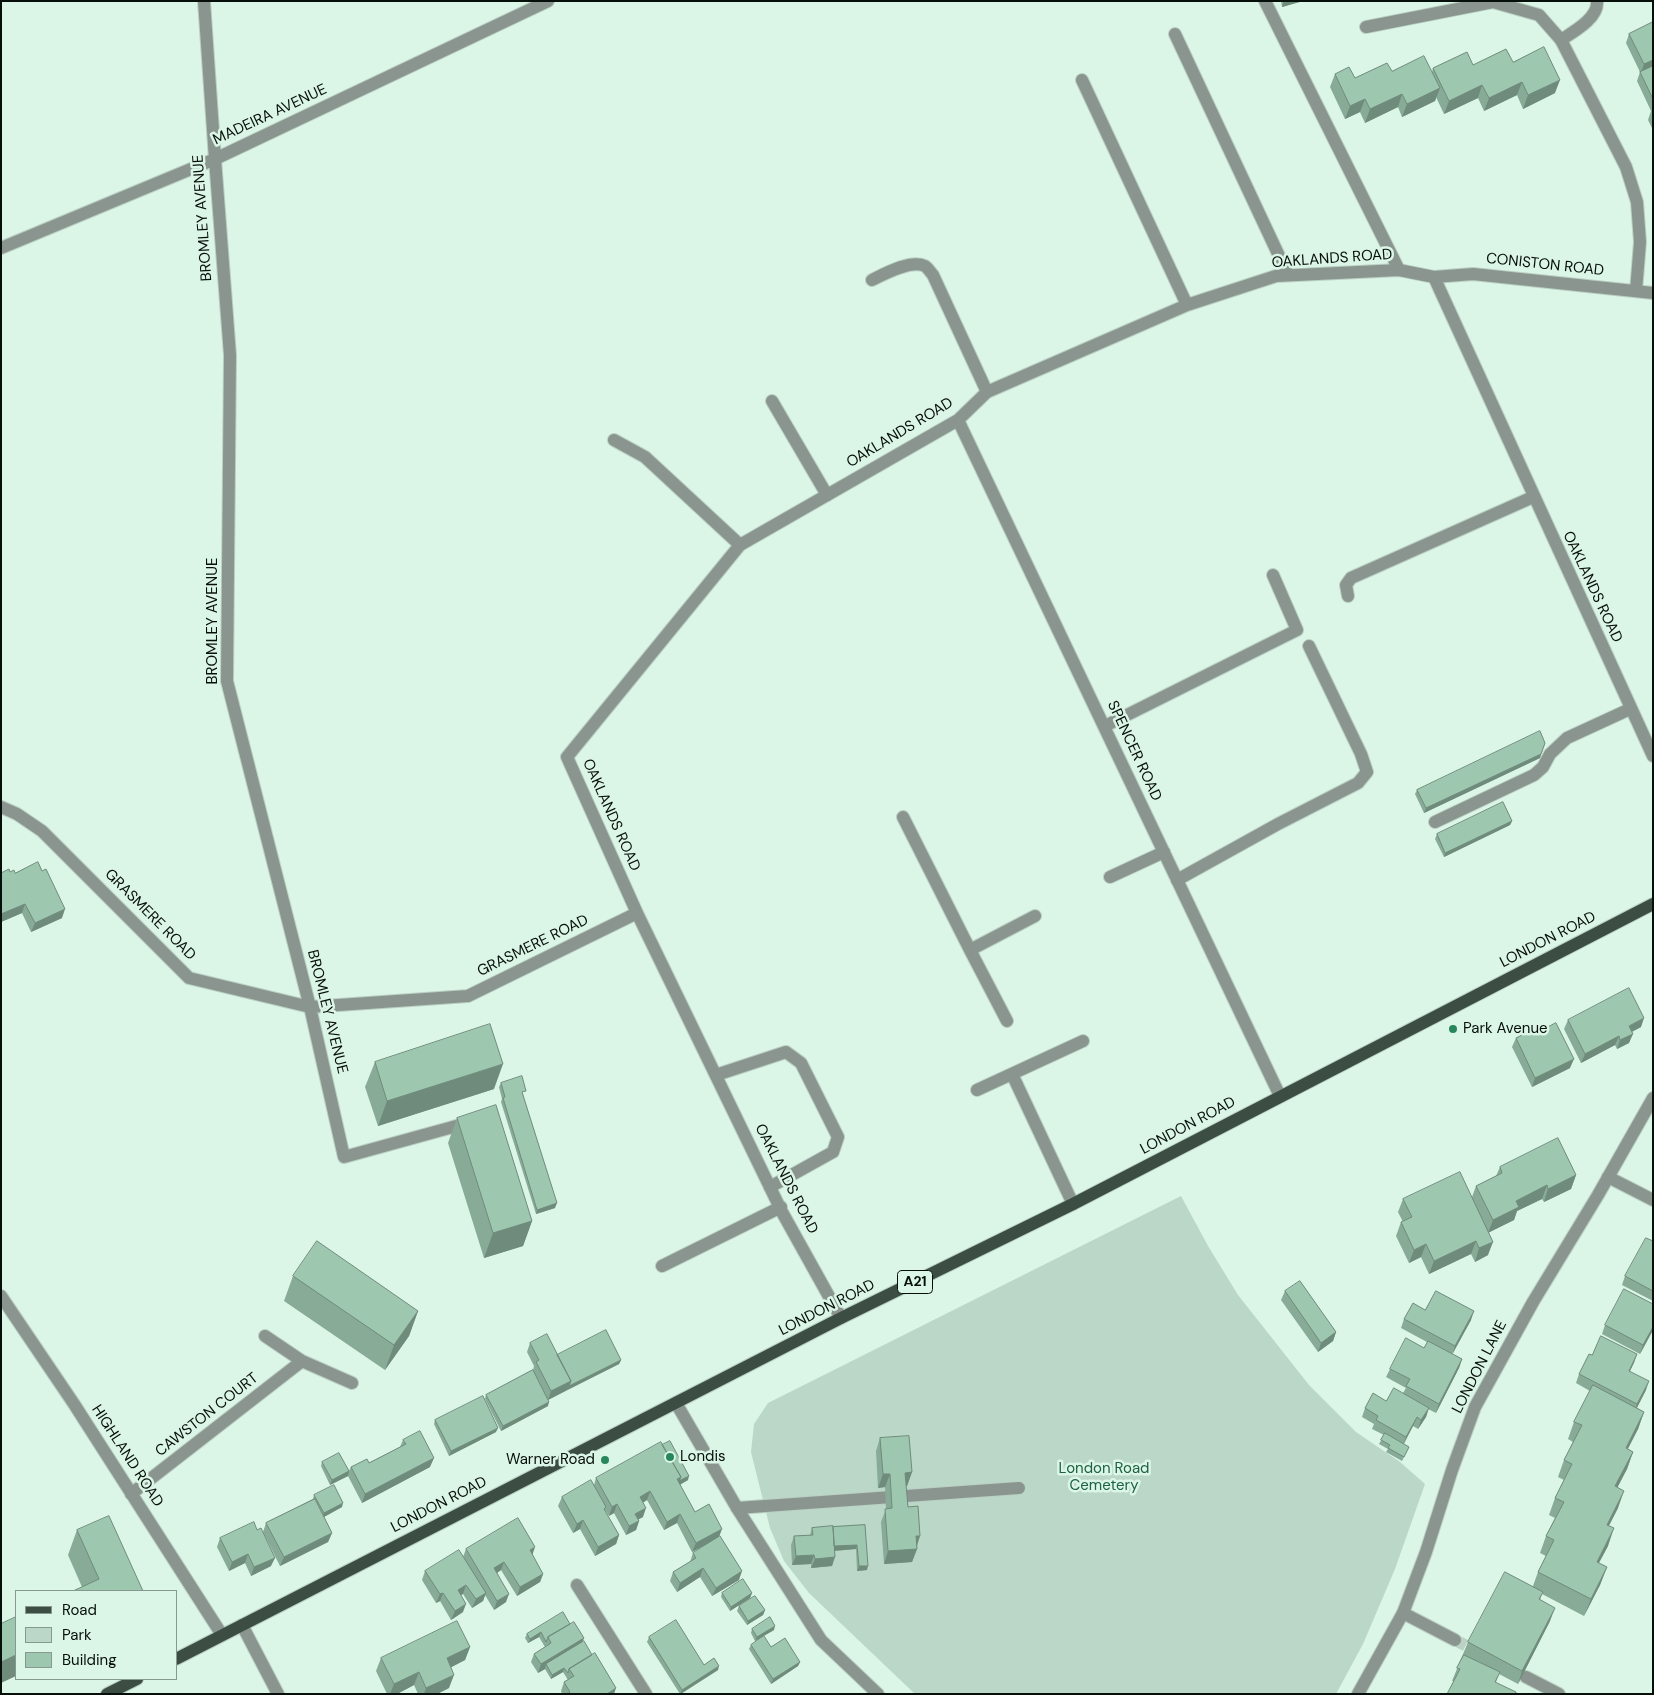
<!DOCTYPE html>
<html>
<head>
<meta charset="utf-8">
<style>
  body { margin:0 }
  #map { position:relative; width:1654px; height:1695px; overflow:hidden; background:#dbf5e6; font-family:"DM Sans",sans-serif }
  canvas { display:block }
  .frame { position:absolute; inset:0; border:2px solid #070f0a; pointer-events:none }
  .legend { position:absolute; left:15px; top:1590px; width:162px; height:90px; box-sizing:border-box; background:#dbf5e6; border:1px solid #86998e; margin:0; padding:6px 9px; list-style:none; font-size:15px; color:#070f0a }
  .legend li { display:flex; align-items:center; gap:10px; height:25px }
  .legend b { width:25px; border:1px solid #86998e }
</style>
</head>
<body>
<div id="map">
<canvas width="1654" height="1695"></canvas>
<div class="frame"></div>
<ul class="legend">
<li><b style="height:6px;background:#3c4e44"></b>Road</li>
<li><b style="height:14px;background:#bbd7c7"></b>Park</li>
<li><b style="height:14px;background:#9ec7b0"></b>Building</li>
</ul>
</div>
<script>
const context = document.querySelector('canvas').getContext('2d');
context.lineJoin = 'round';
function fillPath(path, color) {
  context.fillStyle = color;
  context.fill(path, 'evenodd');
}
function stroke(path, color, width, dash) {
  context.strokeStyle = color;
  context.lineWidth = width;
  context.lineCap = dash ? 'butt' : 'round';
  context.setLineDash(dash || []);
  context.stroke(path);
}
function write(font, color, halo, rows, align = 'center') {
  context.font = font + ' "DM Sans",sans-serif';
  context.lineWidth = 5;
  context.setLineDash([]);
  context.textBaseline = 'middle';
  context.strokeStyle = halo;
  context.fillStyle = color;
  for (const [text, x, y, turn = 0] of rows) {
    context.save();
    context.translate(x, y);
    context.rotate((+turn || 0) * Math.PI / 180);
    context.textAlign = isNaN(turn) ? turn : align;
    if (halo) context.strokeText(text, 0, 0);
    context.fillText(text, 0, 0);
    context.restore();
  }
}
const green = new Path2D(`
  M1181,1196L1208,1246L1238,1295L1309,1385L1356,1432L1400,1462L1425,1484L1395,1569L1363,1644L1336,1694H915L809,1593L784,1561L770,1528L751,1452L754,1424L768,1403Z`);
const minorTunnel = new Path2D(`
  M1455,1640L1482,1654`);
const service = new Path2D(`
  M1265,1L1399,270
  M1175,34L1288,275
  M1561,40C1573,32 1599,18 1597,1
  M872,280C884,274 911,259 925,266C928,268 931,273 933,275L987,392
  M772,401L827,495
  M614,440L645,457L740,545
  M1348,596L1346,585L1351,578L1533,497
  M1105,726L1297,630L1273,575
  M903,817L970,950
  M1435,822L1534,775L1543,767L1550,754L1567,738L1630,709
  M1110,877L1164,852
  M1177,880L1278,824L1358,783L1367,772L1361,754L1309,646
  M1007,1021L970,950L1035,916
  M1012,1074L1073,1204
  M716,1075L786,1052L801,1063L838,1137L833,1152L770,1187
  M977,1090L1083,1041
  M1608,1177L1653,1200
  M662,1266L781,1207
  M737,1508L1019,1488`);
const minor = new Path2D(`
  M204,1L215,159L230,355L227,681L310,1007L344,1157L471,1122
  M1366,27L1493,2L1539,15L1561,40L1626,167L1637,202L1640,242L1636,291
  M1082,80L1187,305
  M1,248L215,159L548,1
  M1434,277L1653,756
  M958,420L1280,1096
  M1,807L17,814L42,831L189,978L310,1007L468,996L637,913
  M1,1296L74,1404L222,1635
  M841,1318L782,1212L637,913L567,757L740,545L958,420L987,392L1187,305L1276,276L1399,270L1434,277L1473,274L1653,293
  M265,1336L302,1361L352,1383
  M676,1403L737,1508L821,1640L878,1694
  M131,1494L302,1361
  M577,1585L646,1694
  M1403,1613L1455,1640
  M242,1625L278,1694
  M1526,1677L1559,1694`);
const tertiary = new Path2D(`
  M1358,1694L1403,1613L1426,1552L1452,1470L1475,1407L1533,1302L1598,1195L1653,1098`);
const primary = new Path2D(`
  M176,1659L841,1318L1073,1204L1653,904
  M107,1694L137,1679`);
const wall = new Path2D(`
  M1281,1H1303L1282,7Z
  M1653,22V130L1648,120L1651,111L1637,81L1640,72L1626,43L1629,34Z
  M1513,62L1555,93L1523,109L1517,95L1484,111L1478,98L1444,114L1436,97L1435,101L1402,117L1398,107L1365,123L1360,112L1345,119L1330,87L1335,74L1355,78L1392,71L1432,72L1433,68Z
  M1545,743L1540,758L1424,813L1415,794L1417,790Z
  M1512,821L1510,825L1444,857L1435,839L1437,834Z
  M10,872L15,873L62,918L31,932L22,913L1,922V873Z
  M1568,1020L1641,1027L1632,1032L1629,1043L1617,1049L1615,1045L1581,1063L1564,1029Z
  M1536,1033L1570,1068L1532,1087L1512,1047L1516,1038Z
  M375,1062L494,1089L378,1126L365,1087Z
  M501,1083L524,1095H523L555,1208L536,1214L501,1102L502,1099L499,1087Z
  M457,1118L532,1221L523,1246L484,1258L448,1143Z
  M1500,1167L1576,1175L1571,1189L1544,1202L1542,1199L1517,1211L1514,1220L1489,1232L1488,1255L1475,1262L1471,1254L1429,1274L1421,1257L1409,1263L1396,1236L1401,1222H1403L1398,1212L1403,1199L1472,1197L1476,1186L1496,1176Z
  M1653,1241V1301L1622,1285L1625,1276Z
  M293,1276L418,1311L409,1336L385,1370L284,1301Z
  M1285,1291L1336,1332L1333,1341L1318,1352L1281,1300Z
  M1653,1304V1330L1640,1354L1602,1334L1605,1325Z
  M1425,1310L1471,1320L1452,1354L1462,1359L1459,1368L1436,1413L1428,1409L1426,1417L1418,1429L1413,1426L1404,1444L1409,1447L1402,1461L1386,1452L1388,1449L1379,1444L1384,1435L1372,1429L1374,1424L1362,1417L1365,1408L1386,1401L1403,1393L1406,1388L1386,1377L1390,1369L1424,1348L1427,1342L1401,1328L1404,1319Z
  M530,1343L557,1355L621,1360L619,1364L548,1400V1406L501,1431L485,1399L486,1395L533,1370L534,1366L527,1352Z
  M1637,1354L1630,1371L1646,1390L1637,1408L1644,1412L1638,1429L1628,1449L1633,1452L1627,1469L1617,1487L1618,1508L1609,1526L1608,1546L1599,1563L1607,1567L1600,1585L1584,1616L1542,1594L1540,1600L1550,1621L1518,1684L1499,1674L1496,1682L1452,1681L1468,1642L1533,1586L1538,1572L1546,1556L1540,1553L1546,1536L1555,1518L1549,1515L1555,1498L1564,1480L1558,1477L1564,1460L1573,1442L1568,1439L1574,1422L1590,1391L1576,1383L1579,1374L1592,1355Z
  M435,1420L496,1432L449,1456L434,1424Z
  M880,1438L912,1472L907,1486H906L908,1507L917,1545V1549L912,1562L884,1564L881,1522L886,1509L885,1487L878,1488L876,1451Z
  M403,1440L430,1467L362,1503L348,1476L330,1485L321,1466L322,1462L349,1471L351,1467L369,1463L400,1447Z
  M596,1478L688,1480L680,1485L695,1512L719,1536L739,1580L712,1596L700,1577L677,1592L670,1581L673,1572L690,1562L693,1553L709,1543L692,1552L677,1523L664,1530L647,1500L643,1503V1517L638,1519L639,1521L636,1530L626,1535L614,1513L609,1516L605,1510V1511L619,1535L616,1544L595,1556L580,1529L573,1533L558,1506L562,1497L594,1485Z
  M314,1495L342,1507L324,1517L332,1533L328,1542L280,1566L263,1532L266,1523L313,1499Z
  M865,1525L867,1570L857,1571L856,1549L835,1551L832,1566L811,1568V1564L792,1565L791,1545L794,1536L810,1535L812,1528Z
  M77,1530L143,1591L82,1587L68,1555Z
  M220,1538L271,1566L251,1576L245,1563L229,1571L217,1547Z
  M466,1549L532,1555L543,1574L540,1582L517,1596L501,1570L497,1573L506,1602L494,1610L485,1595L483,1601L472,1608L463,1594L461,1595L463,1612L451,1620L440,1601L436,1603L422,1580L425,1571L463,1557Z
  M722,1593H752L750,1598L730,1611L721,1597Z
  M739,1606L765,1610L763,1615L747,1625L737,1611Z
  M570,1624L584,1638L582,1642L614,1694H562L561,1691L564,1682L568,1680L563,1672L551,1679L545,1669L538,1673L531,1662L534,1654L545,1647L539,1637L528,1643L525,1638L527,1634Z
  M752,1629L774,1630L755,1641L751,1633Z
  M649,1637L704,1665L718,1670L681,1694H680L647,1642Z
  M751,1645L771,1647L800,1662L798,1666L771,1684L749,1649Z
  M470,1647L465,1660L451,1667L449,1688L437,1694H418L414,1685L397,1694H387L376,1671L381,1658Z`);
const shadedWall = new Path2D(`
  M1284,1H1303L1282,7Z
  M1653,60V67L1641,73L1644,64Z
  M1560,80L1555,93L1523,109L1528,95Z
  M1522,82L1517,95L1484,111L1489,98Z
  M1482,85L1478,98L1444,114L1449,101Z
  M1440,88L1435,101L1402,117L1407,104Z
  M1402,94L1398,107L1365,123L1370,109Z
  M1365,99L1360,112L1345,119L1350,106Z
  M1541,754L1540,758L1424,813L1426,808Z
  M1512,821L1510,825L1444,857L1445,853Z
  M25,904L22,913L1,922V914Z
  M65,909L62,918L31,932L35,923Z
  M1644,1018L1641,1027L1625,1035L1629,1026Z
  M1633,1034L1629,1043L1617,1049L1620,1040Z
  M1619,1036L1615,1045L1581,1063L1585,1054Z
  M1574,1059L1570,1068L1532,1087L1535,1078Z
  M503,1064L494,1089L378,1126L387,1101Z
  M1576,1175L1571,1189L1544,1202L1548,1189Z
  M1547,1185L1542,1199L1517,1211L1514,1220L1488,1233L1493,1220L1516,1201Z
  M557,1203L555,1208L536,1214L537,1210Z
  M532,1221L523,1246L484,1258L493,1233Z
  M1476,1241L1471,1254L1429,1274L1434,1261Z
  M1493,1242L1488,1255L1475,1262L1479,1248Z
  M1426,1244L1421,1257L1409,1263L1414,1250Z
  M418,1311L409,1336L385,1370L394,1345Z
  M1474,1311L1471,1320L1452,1355L1455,1346Z
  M1653,1327V1330L1640,1354L1643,1345Z
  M1336,1332L1333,1341L1318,1352L1321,1343Z
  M1637,1354L1634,1363L1626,1379L1629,1371Z
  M1462,1359L1459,1368L1436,1413L1439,1404Z
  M621,1360L619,1364L567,1390L569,1386Z
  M571,1381L567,1390L548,1400L551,1391Z
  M1649,1381L1646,1390L1634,1413L1637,1404Z
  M549,1402L548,1406L501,1431L503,1426Z
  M1429,1408L1426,1417L1418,1429L1421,1420Z
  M1644,1412L1638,1429L1619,1465L1626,1448Z
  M1417,1417L1413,1426L1402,1446L1406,1437Z
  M498,1428L496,1432L449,1456L451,1451Z
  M1633,1452L1627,1469L1609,1504L1615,1486Z
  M434,1458L430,1467L362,1503L365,1494Z
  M349,1471L348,1476L330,1485L332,1480Z
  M912,1472L907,1486H900L905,1473Z
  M883,1474H890L885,1487L878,1488Z
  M689,1476L688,1480L673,1488L677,1479L681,1477Z
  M650,1491L647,1500L636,1506L640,1497Z
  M1624,1491L1618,1508L1600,1542L1607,1525Z
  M343,1503L342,1507L322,1518L324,1513Z
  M617,1504L614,1513L609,1516L612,1507Z
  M646,1508L643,1517L632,1523L635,1514Z
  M680,1514L677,1523L664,1530L667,1522Z
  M583,1520L580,1529L573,1533L577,1524Z
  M639,1521L636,1530L626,1535L629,1526Z
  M1614,1528L1608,1546L1590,1579L1597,1562Z
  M722,1529L719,1537L692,1552L696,1543Z
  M332,1533L328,1542L280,1566L284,1557Z
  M619,1535L616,1544L595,1556L598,1547Z
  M916,1536H920L916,1549H917L912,1562L884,1564L888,1551Z
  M857,1545L856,1549L831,1551L832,1546Z
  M535,1547L532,1556L530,1550Z
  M248,1554L245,1563L229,1571L232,1562Z
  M814,1555L811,1564L792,1565L796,1556Z
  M835,1557L832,1566L811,1568L815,1559Z
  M275,1558L271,1566L251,1576L254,1567Z
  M504,1562L501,1570L491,1577L494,1568Z
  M859,1566H868L867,1570L857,1571Z
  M1607,1567L1600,1585L1584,1616L1591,1599Z
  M703,1568L700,1577L677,1592L680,1583Z
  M742,1571L739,1580L712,1596L716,1588Z
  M543,1574L540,1582L517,1596L520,1587Z
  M466,1585L463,1594L454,1599L458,1590Z
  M443,1593L440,1601L436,1603L440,1594Z
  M486,1593L483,1601L472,1608L476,1599Z
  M752,1593L750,1598L730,1611L731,1607Z
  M509,1594L506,1602L494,1610L497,1601Z
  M466,1604L463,1612L451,1620L455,1611Z
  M1555,1608L1550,1621L1518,1684L1522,1671Z
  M765,1610L763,1615L747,1625L748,1621Z
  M775,1626L774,1630L755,1641L757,1637Z
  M541,1632L539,1637L528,1643L530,1639Z
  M584,1638L580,1647L546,1664L545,1669L538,1673L541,1664Z
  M470,1647L465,1660L442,1672L447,1658Z
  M16,1655V1676L1,1683V1662Z
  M800,1662L798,1666L771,1684L773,1679Z
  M719,1666L718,1670L680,1694L682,1690Z
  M564,1668L563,1672L551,1679L552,1675Z
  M419,1672L414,1685L397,1694H390L394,1684Z
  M454,1675L449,1688L437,1694H424L426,1688Z
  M616,1688L614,1694H607Z`);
const building = new Path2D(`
  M1653,22V60L1644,64L1629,34Z
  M1544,47L1560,80L1528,95L1522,82L1489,98L1482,85L1449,101L1433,68L1467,52L1473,65L1506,49L1513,62Z
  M1424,56L1440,88L1407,104L1402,94L1370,109L1365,99L1350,106L1335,74L1349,67L1355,78L1387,63L1392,71Z
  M1653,66V99L1640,72Z
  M1540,731L1545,743L1541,754L1426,808L1417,790Z
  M1503,802L1512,821L1445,853L1437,834Z
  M38,862L42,871L46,869L65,909L35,923L25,904L1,914V873L9,869L10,872L14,870L15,873Z
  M1629,988L1644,1018L1629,1026L1633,1034L1620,1040L1619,1036L1585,1054L1568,1020Z
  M1556,1023L1574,1059L1535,1078L1516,1038L1534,1029L1536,1033Z
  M490,1024L503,1064L387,1101L375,1062Z
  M522,1076L526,1091L522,1092L557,1203L537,1210L503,1098L505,1097L501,1083Z
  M496,1105L532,1221L493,1233L457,1118Z
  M1558,1138L1576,1175L1548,1189L1547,1185L1516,1201L1519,1207L1493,1220L1476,1186L1502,1173L1500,1167Z
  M1460,1172L1493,1242L1479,1248L1476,1241L1434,1261L1426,1244L1414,1250L1401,1222L1412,1217L1403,1199Z
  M1646,1238L1653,1241V1291L1625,1276Z
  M317,1241L418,1311L394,1345L293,1276Z
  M1300,1281L1336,1332L1321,1343L1285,1291Z
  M1624,1289L1653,1304V1327L1643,1345L1605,1325Z
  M1436,1291L1474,1311L1455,1346L1404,1319L1413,1303L1425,1310Z
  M606,1330L621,1360L569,1386L571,1381L557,1355Z
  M547,1334L571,1381L551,1391L536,1362L539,1360L530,1343Z
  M1601,1336L1637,1354L1629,1371L1649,1381L1637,1404L1579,1374L1589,1354L1592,1355Z
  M1406,1338L1424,1348L1428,1341L1462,1359L1439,1404L1406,1386L1410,1379L1390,1369Z
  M533,1370L549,1402L503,1426L486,1395Z
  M1593,1385L1644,1412L1626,1448L1633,1452L1615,1486L1624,1491L1607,1525L1614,1528L1597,1562L1607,1567L1591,1599L1538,1572L1554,1540L1546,1536L1564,1502L1555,1498L1572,1464L1564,1460L1582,1425L1574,1422Z
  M1394,1388L1429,1408L1421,1420L1417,1417L1406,1437L1376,1420L1378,1416L1365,1408L1373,1393L1386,1401Z
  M483,1396L498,1428L451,1451L435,1420Z
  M420,1431L434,1458L365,1494L351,1467L367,1459L369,1463L406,1444L403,1440Z
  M1385,1433L1409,1447L1404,1457L1388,1448L1390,1445L1381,1440Z
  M909,1436L912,1472L905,1473L908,1507L918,1506L920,1536H916L917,1549L888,1551L885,1509L892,1508L890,1474H883L880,1438Z
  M670,1441L689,1476L679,1481L681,1477L662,1445Z
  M661,1442L681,1477L677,1479L695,1512L709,1504L722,1529L696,1543L680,1514L667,1522L650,1491L640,1497L646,1508L635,1514L639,1521L629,1526L617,1504L612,1507L596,1478Z
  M339,1453L349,1471L332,1480L322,1462Z
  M591,1480L606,1507L604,1509L619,1535L598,1547L583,1520L577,1524L562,1497Z
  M334,1485L343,1503L324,1513L314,1495Z
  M315,1499L332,1533L284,1557L266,1523Z
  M109,1516L143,1591H73L99,1579L77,1530Z
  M518,1518L535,1547L530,1550L543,1574L520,1587L504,1562L494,1568L509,1594L497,1601L466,1549Z
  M254,1522L257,1530L261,1528L275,1558L254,1567L248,1554L232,1562L220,1538Z
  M865,1525L868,1566H859L857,1545L834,1546L833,1527Z
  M833,1526L835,1557L815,1559L814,1555L796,1556L794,1536L813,1535L812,1528Z
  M720,1536L742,1571L716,1588L703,1568L680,1583L673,1572L696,1558L693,1553Z
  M459,1550L486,1593L476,1599L466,1585L458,1590L466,1604L455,1611L443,1593L440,1594L425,1571Z
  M1505,1572L1543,1592L1539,1599L1555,1608L1522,1671L1468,1642Z
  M743,1579L752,1593L731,1607L722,1593Z
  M755,1596L765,1610L748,1621L739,1606Z
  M563,1612L570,1624L548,1637L546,1642L541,1632L530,1639L527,1634Z
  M16,1617V1655L1,1662V1624Z
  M770,1617L775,1626L757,1637L752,1629Z
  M676,1620L704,1665L714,1658L719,1666L682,1690L649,1637Z
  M457,1621L470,1647L447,1658L454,1675L426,1688L419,1672L394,1684L381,1658Z
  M574,1622L584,1638L541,1664L534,1654L551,1643L548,1637Z
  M764,1636L771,1647L785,1638L800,1662L773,1679L751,1645Z
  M584,1641L592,1655L569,1669L568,1673L564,1668L552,1675L546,1664Z
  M595,1653L616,1688L607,1694H568L570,1692L564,1682L574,1676L569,1669Z
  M1464,1655L1500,1672L1495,1682L1516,1692V1694H1447L1460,1669L1457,1668Z`);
const markers = [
  [1453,1029,5,"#28865d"],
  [670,1457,5,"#28865d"],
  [605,1460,5,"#28865d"]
];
const shields = [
  [915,1282,35]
];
const shieldNames = [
  ["A21",915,1282]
];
const streetNames = [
  ["MADEIRA AVENUE",270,115,-25],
  ["BROMLEY AVENUE",203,218,-94],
  ["OAKLANDS ROAD",1332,259,-4],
  ["CONISTON ROAD",1545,265,6],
  ["OAKLANDS ROAD",900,433,-31],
  ["OAKLANDS ROAD",1592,587,65],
  ["BROMLEY AVENUE",213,621,-90],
  ["SPENCER ROAD",1134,751,65],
  ["OAKLANDS ROAD",611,815,66],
  ["GRASMERE ROAD",150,915,45],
  ["LONDON ROAD",1548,940,-27],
  ["GRASMERE ROAD",533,946,-26],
  ["BROMLEY AVENUE",327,1012,76],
  ["LONDON ROAD",1188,1126,-28],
  ["OAKLANDS ROAD",786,1179,63],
  ["LONDON ROAD",827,1308,-27],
  ["LONDON LANE",1480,1367,-63],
  ["CAWSTON COURT",207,1415,-38],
  ["HIGHLAND ROAD",127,1456,57],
  ["LONDON ROAD",439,1505,-27]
];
const poiNames = [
  ["Park Avenue",1463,1029],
  ["Londis",680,1457],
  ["Warner Road",595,1460,"right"]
];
const parkNames = [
  ["London Road",1104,1469],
  ["Cemetery",1104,1486]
];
fillPath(green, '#bbd7c7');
stroke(minorTunnel, '#bbd2c5', 12, [12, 6]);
stroke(service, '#b9d0c3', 14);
stroke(minor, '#b9d0c3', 14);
stroke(tertiary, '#b9d0c3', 14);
stroke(primary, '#b9d0c3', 14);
stroke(service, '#8b958f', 12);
stroke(minor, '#8b958f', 12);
stroke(tertiary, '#8b958f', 12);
stroke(primary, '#3c4e44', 12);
fillPath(wall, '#88ab97');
fillPath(shadedWall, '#6f8b7b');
fillPath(building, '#9ec7b0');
stroke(building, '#6f8b7b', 1);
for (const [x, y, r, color] of markers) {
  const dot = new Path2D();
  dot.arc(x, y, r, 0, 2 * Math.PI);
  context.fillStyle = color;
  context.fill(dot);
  stroke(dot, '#dbf5e6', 2);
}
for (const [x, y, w] of shields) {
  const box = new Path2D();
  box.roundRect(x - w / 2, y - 11.5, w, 23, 4);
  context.fillStyle = '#dbf5e6';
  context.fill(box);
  stroke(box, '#070f0a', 1);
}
write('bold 14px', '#070f0a', null, shieldNames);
write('15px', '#070f0a', '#dbf5e6', streetNames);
write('15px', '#070f0a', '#dbf5e6', poiNames, 'left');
write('15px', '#1e6143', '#dbf5e6', parkNames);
</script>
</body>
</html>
